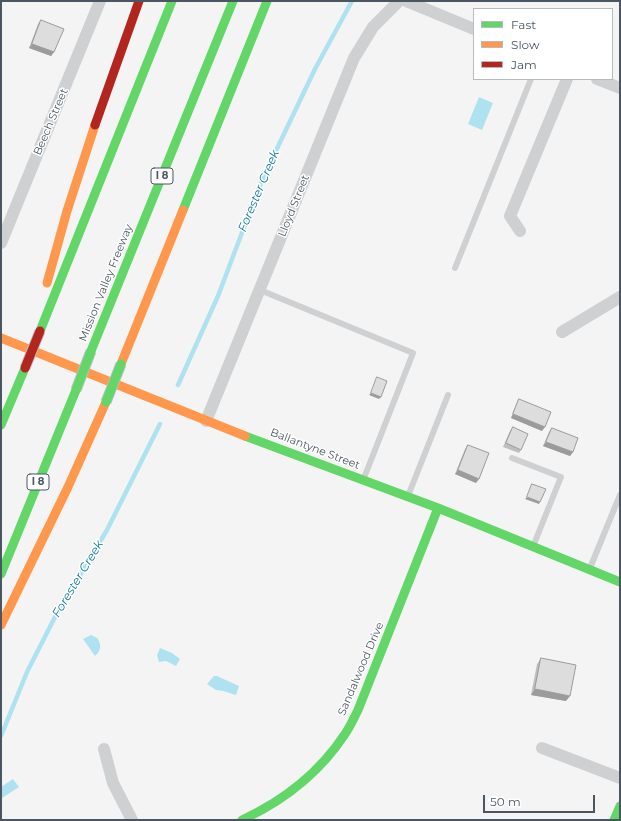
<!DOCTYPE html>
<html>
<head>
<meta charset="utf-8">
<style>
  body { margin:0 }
  #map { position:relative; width:621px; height:821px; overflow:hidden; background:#f4f4f4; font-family:Montserrat,sans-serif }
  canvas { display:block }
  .frame { position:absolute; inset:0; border:2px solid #4a5661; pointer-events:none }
  .legend { position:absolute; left:473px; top:8px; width:140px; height:72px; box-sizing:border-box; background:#fff; border:1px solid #b7bbc0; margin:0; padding:5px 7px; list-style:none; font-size:12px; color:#4a5661 }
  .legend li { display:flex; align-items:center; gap:8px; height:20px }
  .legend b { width:20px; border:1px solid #b7bbc0 }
  .scale { position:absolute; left:483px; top:795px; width:112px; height:18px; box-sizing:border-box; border:2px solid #4a5661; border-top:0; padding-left:5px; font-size:12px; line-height:14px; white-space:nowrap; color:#4a5661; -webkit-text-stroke:3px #fff; paint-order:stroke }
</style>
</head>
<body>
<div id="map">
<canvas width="621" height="821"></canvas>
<div class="frame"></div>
<ul class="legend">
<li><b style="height:5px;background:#63d668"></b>Fast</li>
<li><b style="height:5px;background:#ff974d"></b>Slow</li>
<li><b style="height:5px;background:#b3261e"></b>Jam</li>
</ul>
<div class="scale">50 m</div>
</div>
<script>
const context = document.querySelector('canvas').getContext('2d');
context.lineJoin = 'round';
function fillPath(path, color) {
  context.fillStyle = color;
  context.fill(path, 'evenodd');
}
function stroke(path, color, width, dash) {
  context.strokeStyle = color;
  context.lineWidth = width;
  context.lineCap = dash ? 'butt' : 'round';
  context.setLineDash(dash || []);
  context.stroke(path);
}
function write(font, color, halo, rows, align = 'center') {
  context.font = font + ' Montserrat,sans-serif';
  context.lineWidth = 3;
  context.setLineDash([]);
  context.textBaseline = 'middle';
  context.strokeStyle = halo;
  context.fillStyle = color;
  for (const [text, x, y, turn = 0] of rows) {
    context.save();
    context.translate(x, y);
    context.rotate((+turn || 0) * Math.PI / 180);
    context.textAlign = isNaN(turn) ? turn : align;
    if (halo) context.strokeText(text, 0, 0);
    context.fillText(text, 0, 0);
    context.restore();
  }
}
const water = new Path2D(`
  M479,97L493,103L482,130L468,124Z
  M91,635L97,638C102,644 101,651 95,656L83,639Z
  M160,648L172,653L180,659L176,666L166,661L159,662L157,655Z
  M214,676H217L239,686L236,695L223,691L216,690L207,684Z
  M13,779L19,787L2,798L1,796V787Z`);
const stream = new Path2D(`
  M178,385L218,296L262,180L315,69L352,1
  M1,736L27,672L56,615L107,530L160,424`);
const lane = new Path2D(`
  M455,268L531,79
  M260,290L413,353L364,478
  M512,458L561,477L534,544
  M408,496L448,395
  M590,568L620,495`);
const street = new Path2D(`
  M406,1L474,29
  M597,79L620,88
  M520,231L510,216L567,79
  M1,243L100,1
  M562,332L620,297
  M206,421L354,58L373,27L399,1
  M542,748L620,778
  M104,749L113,783L132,820`);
const fast = new Path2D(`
  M183,210L267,1
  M40,331L172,1
  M91,351L233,1
  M1,425L25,368
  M245,436L438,508L620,582
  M1,574L76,390
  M242,820C283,801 320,772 345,734C350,727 354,718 358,710L438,508
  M614,820L620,806`);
const slow = new Path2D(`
  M47,283L67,211L95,125
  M1,338L245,436
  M121,364L183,210
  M1,625L68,487L106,402`);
const jam = new Path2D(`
  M95,125L139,1`);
const fastBridge = new Path2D(`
  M76,390L91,351
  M106,402L121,364`);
const jamBridge = new Path2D(`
  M25,368L40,331`);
const wall = new Path2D(`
  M41,20L54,52L51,56L29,48L38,24Z
  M519,399L542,431L511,418L517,403Z
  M513,427L521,450L519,453L503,447L510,431Z
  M552,428L573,452L570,456L543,446L549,432Z
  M468,445L476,483L455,474L465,449Z
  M541,658L566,701L531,695L537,664Z`);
const shadedWall = new Path2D(`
  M32,44L54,52L51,56L29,48Z
  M371,393L381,397L379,399L369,395Z
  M513,414L545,427L542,431L511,418Z
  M546,442L573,452L570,456L543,446Z
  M458,470L479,479L476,483L455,474Z
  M527,497L540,502L539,504L525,499Z
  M535,689L570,696L566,701L531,695Z`);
const building = new Path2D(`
  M41,20L64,29L54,52L32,44Z
  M377,377L387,381L381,397L371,393Z
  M519,399L551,412L545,427L513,414Z
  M513,427L528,434L521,450L506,443Z
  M552,428L578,438L573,452L546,442Z
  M468,445L489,453L479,479L458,470Z
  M532,484L546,489L540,502L527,497Z
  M541,658L576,665L570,696L535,689Z`);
const shields = [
  [162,176,22],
  [38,482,22]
];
const shieldNames = [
  ["I 8",162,176],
  ["I 8",38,482]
];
const streetNames = [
  ["Beech Street",51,122,-67],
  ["Lloyd Street",294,206,-68],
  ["Mission Valley Freeway",106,283,-68],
  ["Ballantyne Street",315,449,21],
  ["Sandalwood Drive",361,669,-67]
];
const waterNames = [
  ["Forester Creek",259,191,-67],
  ["Forester Creek",78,579,-59]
];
fillPath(water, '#aee2f0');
stroke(stream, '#aee2f0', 4.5);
stroke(lane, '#ced0d2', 6);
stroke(street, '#ced0d2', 12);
stroke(fast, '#63d668', 9);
stroke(slow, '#ff974d', 9);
stroke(jam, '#b3261e', 9);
stroke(fastBridge, '#b9bec3', 11, []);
stroke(jamBridge, '#b9bec3', 11, []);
stroke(fastBridge, '#63d668', 9);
stroke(jamBridge, '#b3261e', 9);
fillPath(wall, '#bebebf');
fillPath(shadedWall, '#9b9b9b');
fillPath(building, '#ddddde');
stroke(building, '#9b9b9b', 1);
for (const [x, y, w] of shields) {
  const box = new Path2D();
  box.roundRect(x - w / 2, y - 8, w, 16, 3);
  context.fillStyle = '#fff';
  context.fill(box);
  stroke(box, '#4a5661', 1);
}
write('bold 10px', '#4a5661', null, shieldNames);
write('11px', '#4a5661', '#fff', streetNames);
write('italic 12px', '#0c7c9b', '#fff', waterNames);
</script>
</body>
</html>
